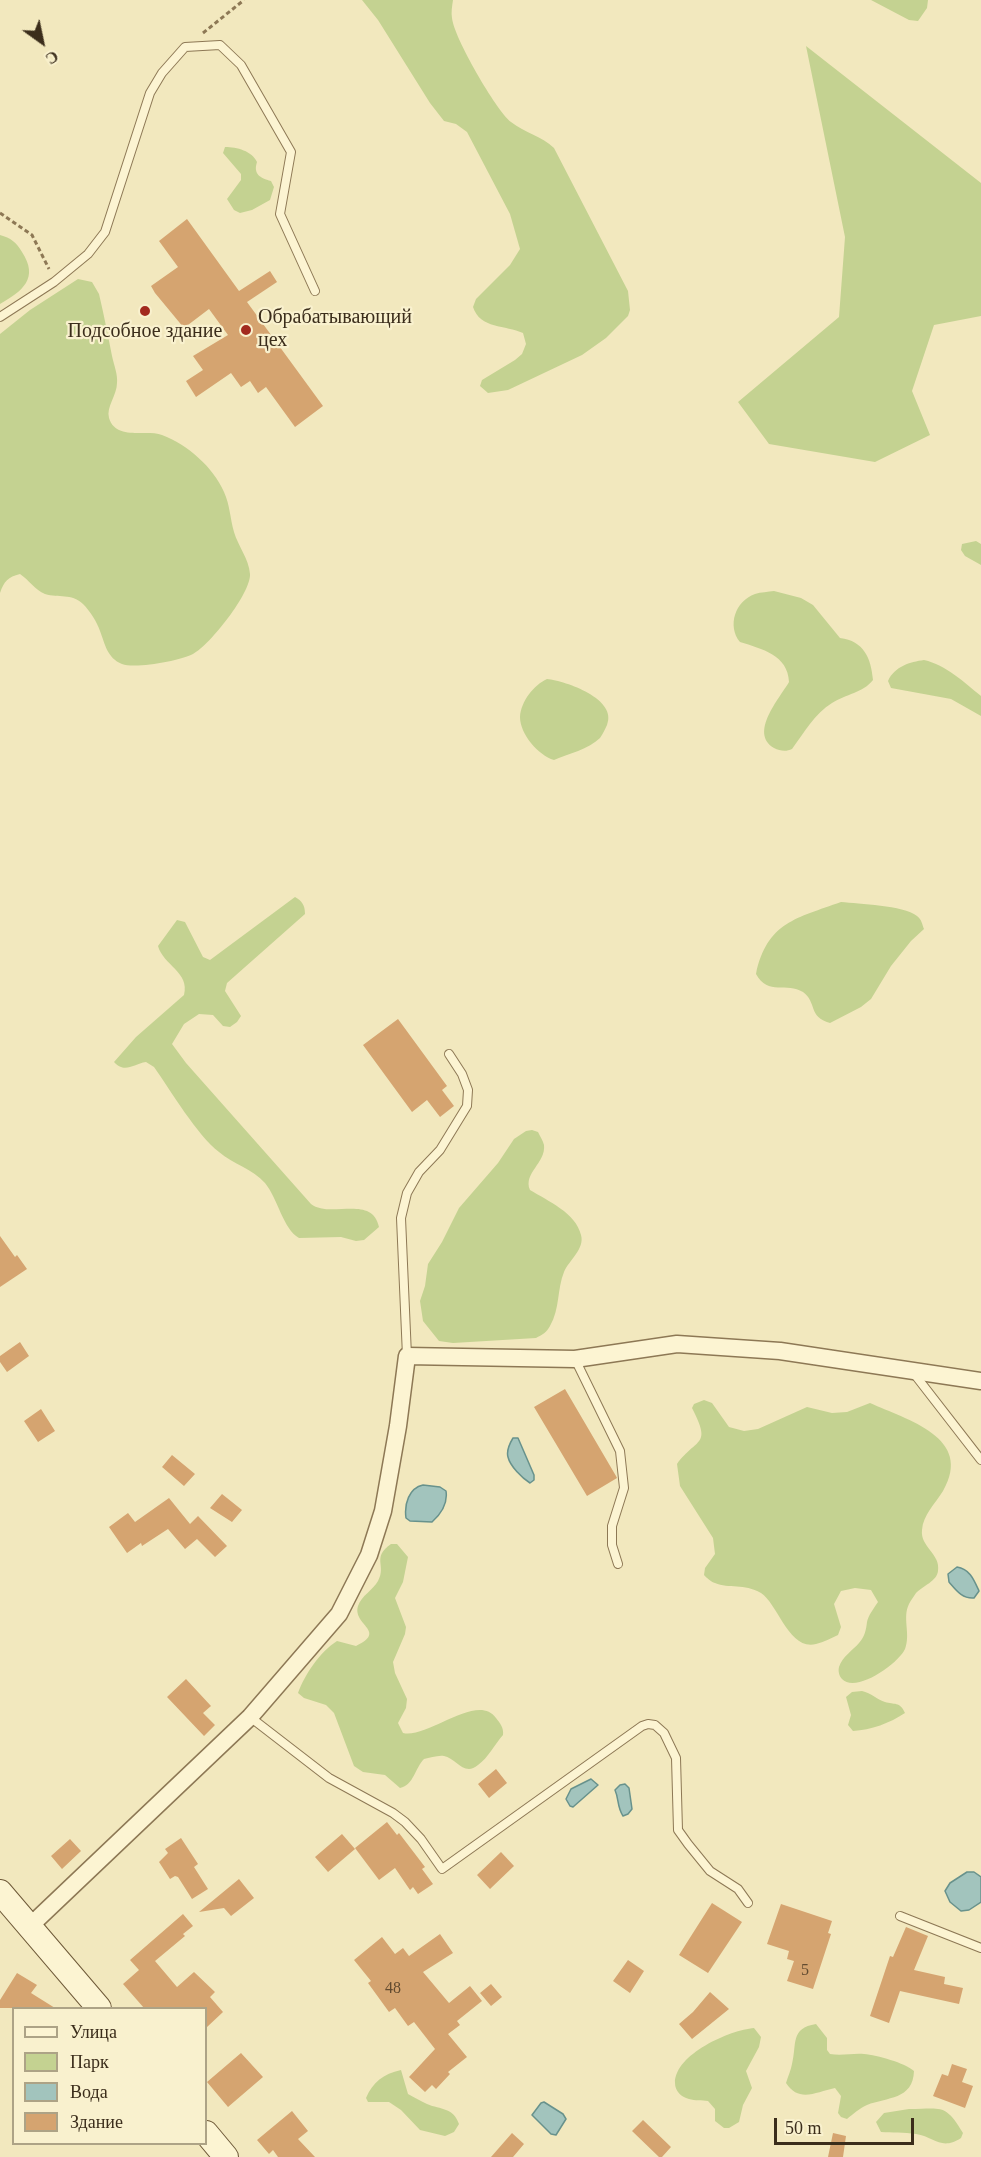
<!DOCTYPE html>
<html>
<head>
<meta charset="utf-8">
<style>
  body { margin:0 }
  #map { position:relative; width:981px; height:2157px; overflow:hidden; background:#f2e8be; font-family:Georgia,serif }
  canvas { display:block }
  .legend { position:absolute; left:12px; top:2007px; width:195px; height:138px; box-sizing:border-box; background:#f9f1ce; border:2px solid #ada386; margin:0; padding:8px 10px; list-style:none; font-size:18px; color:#3b2d1b }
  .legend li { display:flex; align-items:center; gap:12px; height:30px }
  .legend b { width:30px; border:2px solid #ada386 }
  .north { position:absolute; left:12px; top:12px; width:60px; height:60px; -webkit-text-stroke:4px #f9f1ce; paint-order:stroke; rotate:147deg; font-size:16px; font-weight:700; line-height:24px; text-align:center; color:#3b2d1b }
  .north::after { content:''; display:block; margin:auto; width:21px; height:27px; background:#3b2d1b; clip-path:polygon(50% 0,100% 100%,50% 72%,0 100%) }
  .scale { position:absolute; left:774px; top:2118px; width:140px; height:27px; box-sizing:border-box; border:3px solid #3b2d1b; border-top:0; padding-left:8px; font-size:18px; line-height:21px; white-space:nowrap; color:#3b2d1b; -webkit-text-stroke:4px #f9f1ce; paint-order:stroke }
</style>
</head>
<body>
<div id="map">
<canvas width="981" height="2157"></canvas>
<ul class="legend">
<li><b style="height:8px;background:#fcf4d2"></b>Улица</li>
<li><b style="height:16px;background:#c4d291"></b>Парк</li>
<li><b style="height:16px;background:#a2c4bd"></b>Вода</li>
<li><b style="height:16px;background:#d5a470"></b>Здание</li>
</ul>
<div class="north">С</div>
<div class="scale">50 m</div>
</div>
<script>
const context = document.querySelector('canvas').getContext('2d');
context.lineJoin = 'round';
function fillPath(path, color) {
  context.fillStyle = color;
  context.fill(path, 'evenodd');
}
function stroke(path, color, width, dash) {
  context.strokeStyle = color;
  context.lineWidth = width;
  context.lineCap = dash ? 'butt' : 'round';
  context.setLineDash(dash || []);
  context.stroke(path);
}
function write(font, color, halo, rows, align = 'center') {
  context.font = font + ' Georgia,serif';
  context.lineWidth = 4.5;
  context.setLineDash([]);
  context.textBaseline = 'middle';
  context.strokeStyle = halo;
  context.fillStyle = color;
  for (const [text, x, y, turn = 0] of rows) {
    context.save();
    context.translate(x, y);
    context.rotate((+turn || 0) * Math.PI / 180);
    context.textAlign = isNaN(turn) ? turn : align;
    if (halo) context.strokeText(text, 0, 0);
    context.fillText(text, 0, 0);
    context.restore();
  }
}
const green = new Path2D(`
  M362,0H453C452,6 451,13 452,18C454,38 496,110 511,122C525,133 542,136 554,148L628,291L630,310L628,316L606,338L582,355L508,390L488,393L480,386L482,380L515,360L522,354L526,344L523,333C506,325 480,329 473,307L476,299L510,265L520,249L510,214L467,132L456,124L444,121L430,103L378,20Z
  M871,0H928L927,8L918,21L909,20Z
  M806,46L981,183V316L934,325L912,391L930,435L875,462L769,444L738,402L839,317L845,237Z
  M225,147C237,147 252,151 257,162C253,174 260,178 271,181L274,187L270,200L252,210L240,213L234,210L227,199L241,180V174L223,153Z
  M0,235C11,238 16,242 22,252C39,278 23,291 0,304Z
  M78,279L92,282L99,294C104,315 108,336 112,356C114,365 118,375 117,383C117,395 106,407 109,418C116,441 147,429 162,435C188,445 213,467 224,492C230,505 230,518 234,532C238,546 249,559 250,574C251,593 210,645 193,654C180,661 135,669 122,664C107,658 105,644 100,631C97,622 90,611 83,604C71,593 59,598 45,594C35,590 29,580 20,574C8,577 4,581 0,593V334L30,310Z
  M976,541L981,544V565L965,556L961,550L962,544Z
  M774,591L801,598L813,605L840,638C864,641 871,658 873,680C863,693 846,694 832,703C815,713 804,733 792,749C786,752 780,751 774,748C749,733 779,699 789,682C788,655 762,649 740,642C727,626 735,601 755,594C761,592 768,592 774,591Z
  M924,660C946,665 964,682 981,696V716L951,699L891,688L888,681C895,666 910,662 924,660Z
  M547,679C566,681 618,699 607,725C605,729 603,734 600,738C589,749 568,754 554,760C538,755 520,734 520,717C521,701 534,685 547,679Z
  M295,897C302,901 305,905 305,914L227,983L225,991L241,1016L237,1022L230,1027L223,1026L213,1015L199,1014L184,1024L172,1044L186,1063L311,1204C330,1219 372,1194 379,1227L364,1240L356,1241L341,1237L299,1238C283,1229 278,1199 265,1183C253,1169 233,1164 219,1152C197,1135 171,1091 154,1067L146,1062C133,1064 125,1074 114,1062L136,1037L184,995C190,972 163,965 158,946L177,920L185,922L203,957L210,960Z
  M841,902C859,904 903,905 917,916C922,920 922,924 924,929L911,941L891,966L871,999L861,1007L830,1023C808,1017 817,1002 803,992C787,982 768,996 756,974C767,922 797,918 841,902Z
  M532,1130L538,1132C540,1136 543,1141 544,1145C546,1163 523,1173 530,1190C548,1201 576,1213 581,1235C585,1249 569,1260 564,1272C557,1289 560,1309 550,1326C547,1332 542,1335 536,1338L453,1343L439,1341L423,1321L420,1301L425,1286L428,1264L442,1242L459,1208L498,1163L514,1139L526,1131Z
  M704,1400L712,1403L729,1427L744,1431L758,1429L807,1407L832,1413L847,1412L870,1403C907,1420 974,1437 943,1491C935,1504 923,1515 922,1530C920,1547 941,1554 938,1571C937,1581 923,1586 916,1593C914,1596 911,1600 909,1604C902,1618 911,1634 905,1649C899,1663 856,1694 842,1679C839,1676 838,1671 839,1667C842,1657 853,1650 859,1643C865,1636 866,1630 867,1622C868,1616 874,1608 878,1602L871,1590L855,1588L841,1591L834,1604L841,1627L838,1635C831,1638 824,1642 816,1644C789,1651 778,1604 761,1593C744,1583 729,1589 715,1583C711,1582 707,1578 704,1575L705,1568L715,1554L713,1538L680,1486L677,1464C697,1437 712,1447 692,1408L694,1404Z
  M391,1544H397L408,1557L403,1582L395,1598L406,1627L405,1634L393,1662L395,1673L407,1699L406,1708L398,1723L403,1733C428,1739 477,1692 496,1718C500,1723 504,1728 503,1735C495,1744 488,1758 478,1765C464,1777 456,1758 444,1756C438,1755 430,1758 424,1759C415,1768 414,1785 400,1788L385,1775L363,1772L354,1766L334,1713L326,1705L304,1698L298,1693C305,1674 320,1652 337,1641L356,1646C388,1631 352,1625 358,1606C361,1596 373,1590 378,1581C387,1565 371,1558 391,1544Z
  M862,1691C871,1693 878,1700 885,1702C894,1705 900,1701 905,1713C890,1723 871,1730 853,1731L848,1725L851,1715L846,1697L852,1692Z
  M816,2024L827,2038V2050L830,2054C842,2056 853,2053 864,2054C877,2055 905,2063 914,2071C913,2100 887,2097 867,2105C860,2108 853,2114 847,2119L841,2117L838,2113L841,2096L835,2088C816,2092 799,2103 786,2083C788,2076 791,2070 792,2064C797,2044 790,2028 816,2024Z
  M754,2028L761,2037L759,2047L746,2071L752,2088L743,2105L739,2122L729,2128H724L715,2121V2109L708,2101C702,2100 695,2101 689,2099C681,2097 675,2091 675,2083C675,2054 730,2030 754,2028Z
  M401,2070L408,2094C414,2097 420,2101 427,2104C441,2110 453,2107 459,2124L454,2132L445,2136L420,2130L401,2110L389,2102H368L366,2098C373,2082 383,2074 401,2070Z
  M909,2109C942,2109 945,2103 963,2133L961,2138C941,2151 935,2137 916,2134C904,2132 892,2133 881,2132L876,2122L884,2113Z`);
const water = new Path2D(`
  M513,1438H518L534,1475V1480L530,1483C522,1478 510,1466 508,1457C506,1450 510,1443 513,1438Z
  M423,1485L440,1487L446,1491C448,1504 441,1514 432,1522L410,1521L406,1518C404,1504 409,1488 423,1485Z
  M957,1567C970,1569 974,1580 979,1591L974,1598C962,1599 956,1590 949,1582L948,1574Z
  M591,1779L598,1785L573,1807L570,1806L566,1799L571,1789Z
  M625,1784L629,1788L632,1809L628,1814L623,1816C617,1807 619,1799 615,1790L620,1785Z
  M967,1872H974L981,1877V1902L969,1910L961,1911L950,1902L945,1891L950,1883Z
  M544,2102L563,2114L566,2119L556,2135L551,2134L532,2115L541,2103Z`);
const building = new Path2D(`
  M187,219L239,291L270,271L277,282L247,302L323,406L295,427L266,387L258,393L250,381L241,387L231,373L196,397L186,381L203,370L193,356L228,335L209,309L184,328L155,293L151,286L178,267L159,241Z
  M398,1019L447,1086L442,1090L454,1106L440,1117L427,1100L412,1112L363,1045Z
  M0,1236L15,1257L17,1255L27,1269L0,1287Z
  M20,1342L29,1356L7,1372L0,1362V1356Z
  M565,1389L616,1476L617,1478L587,1496L534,1407Z
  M41,1409L55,1431L38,1442L24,1421Z
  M172,1455L195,1474L184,1486L162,1467Z
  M222,1494L242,1510L232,1522L210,1508Z
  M169,1498L190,1524L198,1516L227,1546L215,1557L197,1539L185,1549L168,1529L142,1546L141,1543L127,1553L109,1527L128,1513L135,1522Z
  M186,1679L211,1706L203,1713L215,1725L204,1736L167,1697Z
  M496,1769L507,1783L489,1798L478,1784Z
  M387,1822L397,1835L399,1833L425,1867L422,1869L433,1884L418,1894L413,1887L410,1890L395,1868L379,1880L355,1848Z
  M342,1834L355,1849L328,1872L315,1857Z
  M181,1838L198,1864L194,1867L208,1889L192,1899L178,1877L175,1876L170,1879L159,1862L168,1853L165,1849Z
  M70,1839L81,1851L62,1869L51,1856Z
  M501,1852L514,1866L490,1889L477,1875Z
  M239,1879L254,1898L231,1916L224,1908L199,1912Z
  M712,1903L742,1922L708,1973L679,1955Z
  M781,1904L832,1921L828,1933L831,1934L813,1989L787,1981L794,1961L787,1959L789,1951L767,1944Z
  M183,1914L193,1926L183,1934L185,1936L155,1961L177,1987L194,1972L215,1992L210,1997L223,2012L206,2028V2008H144L123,1984L139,1970L130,1960Z
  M906,1927L928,1936L914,1970L945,1977L944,1984L963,1988L959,2004L900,1991L889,2023L870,2016L890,1956L893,1957Z
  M440,1934L453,1953L423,1972L449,2003L470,1986L482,2001L457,2021L460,2025L448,2034L467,2057L448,2072L450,2074L436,2089L432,2085L425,2092L409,2077L435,2049L414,2022L408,2026L395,2008L389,2012L368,1983L371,1981L354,1960L382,1937L395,1954L403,1948L409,1956Z
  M628,1960L644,1971L630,1993L613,1981Z
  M17,1973L37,1985L31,1993L55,2008H0V2000Z
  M491,1984L502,1997L491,2006L480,1993Z
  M710,1992L729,2009L692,2039L679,2024L693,2012Z
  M241,2053L263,2077L228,2107L207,2082Z
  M952,2064L967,2069L962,2082L973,2086L965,2108L933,2096L942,2074L948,2076Z
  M292,2111L308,2131L298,2139L315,2157H278L273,2150L269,2154L257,2140Z
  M643,2120L671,2147L662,2157H659L632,2131Z
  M512,2133L524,2144L513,2157H491Z
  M833,2133L846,2136L843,2157H828Z`);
const path = new Path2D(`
  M203,33L244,0
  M0,213L32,235L49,269`);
const service = new Path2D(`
  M0,317L54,282L88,254L105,232L150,93L162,73L185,47L220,45L241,65L291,152L280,214L315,291
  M407,1356L401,1218L407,1193L419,1172L440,1150L467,1106L468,1090L462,1074L449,1054
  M575,1359L620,1451L624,1488L612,1526V1545L618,1564
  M912,1371L981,1460
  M250,1717L329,1778L393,1813L405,1822L421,1839L442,1869L642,1726L648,1724L655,1725L664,1733L676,1758L678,1830L688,1844L710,1871L738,1889L748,1903
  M900,1916L981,1948`);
const minor = new Path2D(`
  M29,1927L250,1717L339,1614L369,1555L383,1511L398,1426L407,1356L575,1359L677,1344L780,1351L981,1381`);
const secondary = new Path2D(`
  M0,1892L99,2008
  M206,2133L226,2157`);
const markers = [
  [145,311,6,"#a22a1e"],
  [246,330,6,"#a22a1e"]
];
const numberNames = [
  ["5",805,1971],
  ["48",393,1989]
];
const poiNames = [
  ["Обрабатывающий",258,318],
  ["цех",258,341],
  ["Подсобное здание",145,332,"center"]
];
fillPath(green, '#c4d291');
fillPath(water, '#a2c4bd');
stroke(water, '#68928c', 1.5);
fillPath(building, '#d5a470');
stroke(service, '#8d7855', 10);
stroke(minor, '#8d7855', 19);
stroke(secondary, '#6e5938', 26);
stroke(path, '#8d7855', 3, [4.5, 3]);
stroke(service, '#fcf4d2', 8);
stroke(minor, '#fcf4d2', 16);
stroke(secondary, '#fcf4d2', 24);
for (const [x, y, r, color] of markers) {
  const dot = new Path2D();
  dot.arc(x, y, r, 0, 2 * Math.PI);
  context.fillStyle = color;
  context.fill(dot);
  stroke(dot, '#f9f1ce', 2);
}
write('16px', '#624b30', null, numberNames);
write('20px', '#3b2d1b', '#f9f1ce', poiNames, 'left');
</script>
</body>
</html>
